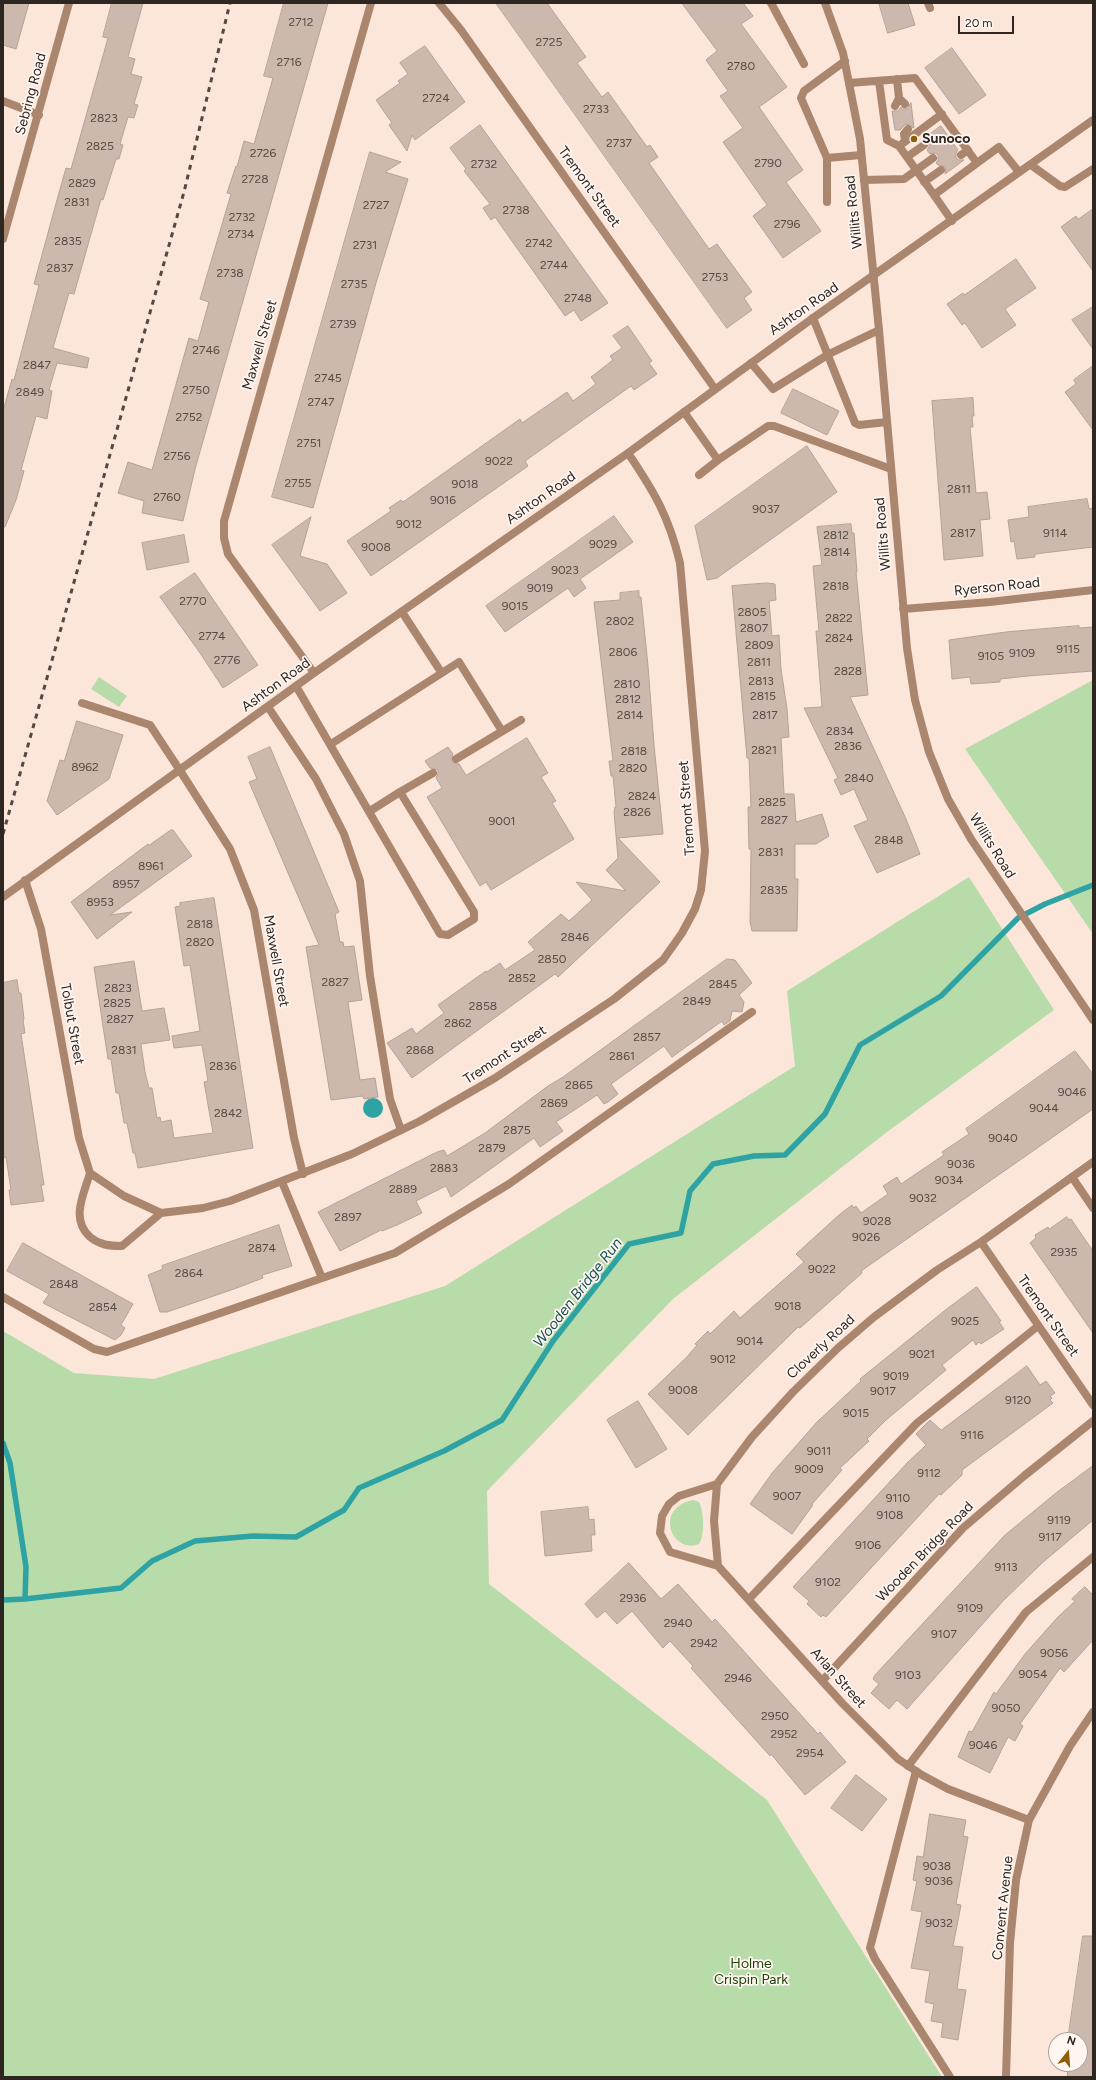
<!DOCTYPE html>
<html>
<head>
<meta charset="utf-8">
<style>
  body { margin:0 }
  #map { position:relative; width:1096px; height:2080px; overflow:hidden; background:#fce6da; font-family:Figtree,sans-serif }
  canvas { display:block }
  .frame { position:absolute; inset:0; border:4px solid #2e2621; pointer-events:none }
  .north { position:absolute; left:1048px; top:2032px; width:40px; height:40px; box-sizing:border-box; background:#fff6f1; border:1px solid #aba39e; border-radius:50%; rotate:17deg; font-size:11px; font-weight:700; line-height:16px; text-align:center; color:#2e2621 }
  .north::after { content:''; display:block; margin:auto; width:14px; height:18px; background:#8f5d0b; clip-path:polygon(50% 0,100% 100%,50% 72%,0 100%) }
  .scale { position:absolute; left:958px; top:16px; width:56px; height:18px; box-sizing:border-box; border:2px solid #2e2621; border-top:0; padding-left:5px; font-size:12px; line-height:14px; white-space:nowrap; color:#2e2621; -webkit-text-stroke:3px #fff6f1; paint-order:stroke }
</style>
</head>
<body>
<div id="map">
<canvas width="1096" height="2080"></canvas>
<div class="frame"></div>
<div class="north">N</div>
<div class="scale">20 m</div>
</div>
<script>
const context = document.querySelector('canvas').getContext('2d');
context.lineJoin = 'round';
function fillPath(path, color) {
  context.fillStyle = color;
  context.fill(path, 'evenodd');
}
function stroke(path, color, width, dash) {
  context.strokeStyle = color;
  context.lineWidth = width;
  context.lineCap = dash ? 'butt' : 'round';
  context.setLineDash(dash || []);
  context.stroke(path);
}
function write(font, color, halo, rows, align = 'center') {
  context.font = font + ' Figtree,sans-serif';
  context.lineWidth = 3.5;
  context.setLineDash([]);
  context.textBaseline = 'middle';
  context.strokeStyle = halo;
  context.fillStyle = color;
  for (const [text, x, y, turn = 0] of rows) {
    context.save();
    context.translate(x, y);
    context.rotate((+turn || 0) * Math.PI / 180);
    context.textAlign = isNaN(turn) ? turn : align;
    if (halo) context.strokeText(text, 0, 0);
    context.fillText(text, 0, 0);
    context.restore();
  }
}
const green = new Path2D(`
  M99,677L127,696L119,707L91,689Z
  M1093,680V934L965,749Z
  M969,877L1054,1010L887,1132L673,1299L487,1491L489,1584L767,1800L942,2077H3V1331L74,1373L154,1379L445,1286L795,1066L787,991Z
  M693,1500L699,1502C704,1511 705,1536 699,1544C672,1555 653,1508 693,1500Z`);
const water = new Path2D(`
  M363 1108a10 10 0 1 1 20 0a10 10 0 1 1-20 0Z`);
const stream = new Path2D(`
  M3,1443L10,1463L26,1567L25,1599
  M3,1600L25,1599L121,1588L152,1561L195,1541L253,1536L296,1537L344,1510L359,1488L444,1451L502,1420L553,1341L629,1244L681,1233L690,1191L713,1164L754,1156L785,1155L825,1114L860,1045L941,996L1018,918L1045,904L1093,885`);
const building = new Path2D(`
  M3,3H29L16,49L3,45Z
  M112,3H143L128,57L135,59L131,74L142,77L134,104L138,105L134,118L128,117L120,144L123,145L119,159H116L103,200L101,199L74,294L69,293L53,348L89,358L87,368L57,363L49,390L52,391L47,419L36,416L21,470L24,471L16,500L5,527H3V411L12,379L14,380L39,285L34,284L57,200L66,168L71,169L108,38L103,37Z
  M284,3H328L195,469L183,521L142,513L144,501L118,493L128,462L152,470L189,338L198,341L209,302L200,299L231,194L227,193L236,166L237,167L244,141L254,144L273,78L264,76Z
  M496,3H547L586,57L577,63L602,97L608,92L647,147L650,145L658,157L649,163L681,209L709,249L717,244L752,292L744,298L752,310L727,328Z
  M682,3H743L753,16L741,24L787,87L759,107L803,170L786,182L821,231L783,258L753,216L767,205L723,142L743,128L720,96L728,91L706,60L717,51Z
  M879,3H908L915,25L888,33Z
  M425,46L465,102L415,140L412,135L407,151L389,125L392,123L376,100L400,83L398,81L408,74L400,63Z
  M952,48L986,95L959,114L925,68Z
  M911,103L914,128L906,124L900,130H895L892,111H898L901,107L907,109Z
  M480,125L608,303L581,321L574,310L565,316L495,217L491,220L483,208L490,204L464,171L466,169L450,148Z
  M941,126L958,150L956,153V158L959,160H964L945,174L946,170L945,167L938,165L936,163L938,160V155L935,153L930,154L927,150L929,147V142L922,140Z
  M370,152L401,162L385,172L408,179L376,283L313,508L272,497Z
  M1093,209V271L1061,227L1076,216L1078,219Z
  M1016,259L1036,288L1005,309L1016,325L982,348L965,323L962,325L947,304L963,293L964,295Z
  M1093,307V349L1072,320Z
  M628,326L652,361L649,363L657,374L634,390L631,386L525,461L528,466L371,576L347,541L391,511L389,508L401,500L403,502L520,419L522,423L567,392L573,401L596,384L591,377L613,360L610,356L622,348L613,336Z
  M1093,366V430L1065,392L1076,384L1074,380Z
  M793,389L839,411L827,435L781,413Z
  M973,398L974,416H972L973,427H970L976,493L987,492L990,519L980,520L983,556L944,560L932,401Z
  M807,446L837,492L717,578L707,580L695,526Z
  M1087,499L1089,509L1093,508V547L1035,554V557L1017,559L1014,541L1011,542L1008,520L1029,517L1028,507Z
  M614,516L633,542L580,579L586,588L574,597L568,588L505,632L486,606Z
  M311,517L300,556L327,564L347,593L320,611L272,545Z
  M851,524L852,533H854L857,572H856L868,695L850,697L906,819L920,854L877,873L854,826L868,820L861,805L854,789L841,795L834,780L838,778L804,708L822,707L816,631H819L813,566L822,565L817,527Z
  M184,535L189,562L147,570L142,543Z
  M195,573L258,665L223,688L200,653L160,597Z
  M767,583L775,584L776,600L769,601L772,636L779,635L781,669L787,709L789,737L781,738L784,794H794L796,822L822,814L829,836L816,844H795V879H798L797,931H752L750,922L751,849H749L748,807H751L749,758H747L732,586Z
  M639,591V597H641L648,666L654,745L663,834L618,838L660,882L558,977L555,974L412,1078L387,1043L412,1028L416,1034L444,1013L438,1005L486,971L487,972L500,963L505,970L535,950L528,942L561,914L569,921L592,900L576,882L626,891L606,870L618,858L614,812L615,807H616L613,776H611L609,761H613L594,602L620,600V593Z
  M1079,626V628L1093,627V671L1028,676L1000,679V682L971,684L970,677L952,679L949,640L1006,632Z
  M77,721L123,735L109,779L57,815L47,801L60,760L64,761Z
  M527,738L548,773L541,777L556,801L552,803L574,839L491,890L486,882L480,886L427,797L442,788L436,778L438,773V770L430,768L425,761L448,747L453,754L451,759L452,762L459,764L466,775Z
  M270,747L339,912L335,914L340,942H343L344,947L354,946L362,1000L348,1002L360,1080L375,1078L378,1097L364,1099L363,1096L331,1100L306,947L319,945L249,782L257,779L248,757Z
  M171,830H173L192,856L110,915L132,912L97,939L71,902L148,844L149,845Z
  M214,898L253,1148L138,1168L135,1153H133L127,1123H124L119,1093H116L111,1059H108L94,967L134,961L142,1011L164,1008L170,1040L141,1044L145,1072L149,1088H152L157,1118L160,1117L161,1122L171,1120L174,1138L213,1133L204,1082L208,1081L202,1045L174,1048L172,1036L200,1031L190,965L184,966L175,907L180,906V903Z
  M727,959L735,960L752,983L739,995L744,1002L742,1012L732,1011L730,1021L724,1025L722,1021L672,1057L664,1046L611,1084L618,1094L608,1102L604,1104L597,1095L556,1122L563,1131L540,1147L534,1138L451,1197L446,1186L416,1201L422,1213L397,1225L382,1231L381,1230L340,1251L318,1212L437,1152L444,1150L447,1156L485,1133L548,1086L563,1077Z
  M17,980L19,993H21L24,1019L23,1020L25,1033L21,1034L44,1185H41L44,1201L11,1205L9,1190H11L6,1157L3,1158V983Z
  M1075,1051L1093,1074V1109L861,1271L862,1273L800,1328L798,1327L688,1435L648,1394L687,1357L697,1345L695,1344L708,1331L710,1334L734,1311L740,1318L804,1262L796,1254L839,1215L852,1205L854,1208L856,1206L861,1213L888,1194L883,1186L897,1177L901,1184L944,1155L942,1152L969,1134L966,1129Z
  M1067,1217L1069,1220L1071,1219L1093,1251V1333L1030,1243L1036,1238L1035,1235L1048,1227L1049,1229Z
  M279,1225L292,1266L262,1275L263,1278L234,1289L167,1312H160L148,1275L163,1269L162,1266Z
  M23,1243L133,1304L121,1325L125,1328L121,1335L115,1340L43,1303L49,1294L7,1271Z
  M977,1287L1001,1321L999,1322L1004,1329L981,1344L979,1342L976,1345L973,1340L942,1365L946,1370L886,1420L867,1439L869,1441L840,1468L842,1470L812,1504L813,1505L792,1534L750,1504L773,1472L817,1422L861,1381L860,1379L948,1308Z
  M1027,1366L1040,1385L1046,1381L1055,1393L1050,1396L1052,1398L1050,1400L1053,1403L962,1470V1475L941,1495L939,1494L826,1617L823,1615L821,1617L807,1604L809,1601L793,1587L907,1463L926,1445L916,1434L930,1420L941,1430Z
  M638,1401L667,1449L636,1468L607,1420Z
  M1093,1466V1520L1042,1563L1003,1601L907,1709L897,1700L889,1709L871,1693L879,1684L873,1679L875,1675L1005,1535L1056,1493Z
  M588,1507L589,1520L594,1519L595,1535H591L592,1551L545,1556L541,1512Z
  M629,1563L661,1599L678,1584L712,1622L715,1619L818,1734L820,1732L846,1762L805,1795L771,1754L770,1756L691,1668L693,1666L670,1641L663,1648L632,1611L617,1624L605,1611L597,1618L585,1604Z
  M1085,1587L1093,1595V1640L1064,1672L1060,1668L1020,1724L1023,1726L1015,1741L1008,1737L990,1773L958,1757L969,1731L972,1732L994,1692L996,1694L1025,1654L1057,1618L1075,1601L1072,1599Z
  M856,1775L887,1799L862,1831L831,1808Z
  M930,1814L966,1820L963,1836L968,1837L956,1904L961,1905L953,1946L963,1947L957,1989L966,1990L958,2040L941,2037L943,2023L931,2021L934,2004L925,2002L930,1971L911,1968L922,1912L911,1910L917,1881L913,1880L917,1856L923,1857Z
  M1083,1936H1093V2077H1067L1069,2064H1080V2040H1068Z`);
const service = new Path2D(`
  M771,3L804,64
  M928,3L930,8
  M845,61L804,91L801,98L827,158L861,155
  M879,81L887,140L899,146L934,195L977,163
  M849,83L915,78L977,163L999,147L1019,172
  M899,98L905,104
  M895,106L899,98L897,79
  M905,141L904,134L908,129
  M899,146L942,114
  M961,155L968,150
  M907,157L924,145
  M827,158V202
  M1031,165L1060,186L1065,187L1093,169
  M864,180L904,179L933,158
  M924,182L941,170
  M934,195L952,221
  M813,318L855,423L859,425L887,422
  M751,363L773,389L829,354L879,330
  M684,412L718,460L699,475
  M718,460L768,426H774L891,469
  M402,612L441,672
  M296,686L440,934L448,935L474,919V912L400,792L370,811
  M82,703L150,725L179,769
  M268,707L316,779L344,834L360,881L370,976L390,1099L401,1130
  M331,744L459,662L502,731
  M456,759L521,720
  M400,792L433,773
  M1072,1177L1093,1208
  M282,1182L322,1278
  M3,1297L94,1349L107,1352L395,1253L509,1184L752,1012
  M749,1599L917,1423L1038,1326
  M908,1766L1026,1612L1093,1557
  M916,1771L870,1948L875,1959L950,2077`);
const minor = new Path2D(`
  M439,3L461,30L715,389
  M3,101L39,115
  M3,239L69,3
  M903,609L990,602L1093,590
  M314,673L228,554L224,538V521L371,3
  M179,769L230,849L254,910L294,1138L303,1174
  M25,880L41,929L79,1138L90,1173L124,1196L161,1213L203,1208L230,1201L352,1154L420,1121L495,1078L614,999L663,960L682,933L695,909L701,890L705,851L680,563C669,517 655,493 628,453
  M3,897L314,673L628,453L813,318L1093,120
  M90,1173C84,1194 70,1219 90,1237C100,1245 109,1246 122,1246L161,1213
  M981,1242L1093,1405
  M717,1484L714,1521L718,1566L843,1704L898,1759L922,1775L948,1789L1029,1820
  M718,1566L670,1552L660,1533L662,1516L669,1504L679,1496L717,1484L752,1437L793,1392L838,1348L874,1317L937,1270L981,1242L1093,1162
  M823,1680L963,1528L1024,1476L1093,1421
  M1006,2077L1010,1943L1016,1880L1029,1820L1070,1746L1093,1712`);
const tertiary = new Path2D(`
  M825,3L843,53L860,139L879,330L907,648L915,700L929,752L948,799L971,839L1093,1020`);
const rail = new Path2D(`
  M3,834L184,192L230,3`);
const markers = [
  [914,139,4,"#8f5d0b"]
];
const numberNames = [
  ["2712",301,22],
  ["2725",549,42],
  ["2716",289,62],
  ["2780",741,66],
  ["2724",436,98],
  ["2733",596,109],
  ["2823",104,118],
  ["2737",619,143],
  ["2825",100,146],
  ["2726",263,153],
  ["2790",768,163],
  ["2732",484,164],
  ["2728",255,179],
  ["2829",82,183],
  ["2831",77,202],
  ["2727",376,205],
  ["2738",516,210],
  ["2732",242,217],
  ["2796",787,224],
  ["2734",241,234],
  ["2835",68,241],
  ["2742",539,243],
  ["2731",365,245],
  ["2744",554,265],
  ["2837",60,268],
  ["2738",230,273],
  ["2753",715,277],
  ["2735",354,284],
  ["2748",578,298],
  ["2739",343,324],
  ["2746",206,350],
  ["2847",37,365],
  ["2745",328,378],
  ["2750",196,390],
  ["2849",30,392],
  ["2747",321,402],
  ["2752",189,417],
  ["2751",309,443],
  ["2756",177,456],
  ["9022",499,461],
  ["2755",298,483],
  ["9018",465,484],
  ["2811",959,489],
  ["2760",167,497],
  ["9016",443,500],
  ["9037",766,509],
  ["9012",409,524],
  ["2817",963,533],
  ["9114",1055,533],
  ["2812",836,535],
  ["9029",603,544],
  ["9008",376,547],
  ["2814",837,552],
  ["9023",565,570],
  ["2818",836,586],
  ["9019",540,588],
  ["2770",193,601],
  ["9015",515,606],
  ["2805",752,612],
  ["2822",839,618],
  ["2802",620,621],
  ["2807",754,628],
  ["2774",212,636],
  ["2824",839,638],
  ["2809",759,645],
  ["9115",1068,649],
  ["2806",623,652],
  ["9109",1022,653],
  ["9105",991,656],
  ["2776",227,660],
  ["2811",759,662],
  ["2828",848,671],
  ["2813",761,681],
  ["2810",627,684],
  ["2815",763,696],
  ["2812",628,699],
  ["2814",630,715],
  ["2817",765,715],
  ["2834",840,731],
  ["2836",848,746],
  ["2821",764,750],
  ["2818",634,751],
  ["8962",85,767],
  ["2820",633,768],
  ["2840",859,778],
  ["2824",642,796],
  ["2825",772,802],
  ["2826",637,812],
  ["2827",774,820],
  ["9001",502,821],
  ["2848",889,840],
  ["2831",771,852],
  ["8961",151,866],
  ["8957",126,884],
  ["2835",774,890],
  ["8953",100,902],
  ["2818",200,924],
  ["2846",575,937],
  ["2820",200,942],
  ["2850",552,959],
  ["2852",522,978],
  ["2827",335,982],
  ["2845",723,984],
  ["2823",118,988],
  ["2849",697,1001],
  ["2825",117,1003],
  ["2858",483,1006],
  ["2827",120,1019],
  ["2862",458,1023],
  ["2857",647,1037],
  ["2831",124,1050],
  ["2868",420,1050],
  ["2861",622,1056],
  ["2836",223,1066],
  ["2865",579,1085],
  ["9046",1072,1092],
  ["2869",554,1103],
  ["9044",1044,1108],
  ["2842",228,1113],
  ["2875",517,1130],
  ["9040",1003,1138],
  ["2879",492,1148],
  ["9036",961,1164],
  ["2883",444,1168],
  ["9034",949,1180],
  ["2889",403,1189],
  ["9032",923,1198],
  ["2897",348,1217],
  ["9028",877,1221],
  ["9026",866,1237],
  ["2874",262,1248],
  ["2935",1064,1252],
  ["9022",822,1269],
  ["2864",189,1273],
  ["2848",64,1284],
  ["9018",788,1306],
  ["2854",103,1307],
  ["9025",965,1321],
  ["9014",750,1341],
  ["9021",922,1354],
  ["9012",723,1359],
  ["9019",896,1376],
  ["9008",683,1390],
  ["9017",883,1391],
  ["9120",1018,1400],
  ["9015",856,1413],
  ["9116",972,1435],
  ["9011",819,1451],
  ["9009",809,1469],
  ["9112",929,1473],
  ["9007",787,1496],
  ["9110",898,1498],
  ["9108",890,1515],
  ["9119",1059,1520],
  ["9117",1050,1537],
  ["9106",868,1545],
  ["9113",1006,1567],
  ["9102",828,1582],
  ["2936",633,1598],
  ["9109",970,1608],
  ["2940",678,1623],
  ["9107",944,1634],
  ["2942",704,1643],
  ["9056",1054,1653],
  ["9054",1033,1674],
  ["9103",908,1675],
  ["2946",738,1678],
  ["9050",1006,1708],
  ["2950",775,1716],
  ["2952",784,1734],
  ["9046",983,1745],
  ["2954",810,1753],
  ["9038",937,1866],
  ["9036",939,1881],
  ["9032",939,1923]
];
const streetNames = [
  ["Sebring Road",31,94,-75],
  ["Tremont Street",589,187,54],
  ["Willits Road",854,212,-96],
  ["Ashton Road",804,309,-35],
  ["Maxwell Street",260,345,-74],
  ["Ashton Road",541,498,-35],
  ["Willits Road",883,534,-95],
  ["Ryerson Road",997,587,-6],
  ["Ashton Road",276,685,-36],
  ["Tremont Street",687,808,-94],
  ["Willits Road",992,846,58],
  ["Maxwell Street",276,961,80],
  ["Tolbut Street",72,1024,80],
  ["Tremont Street",505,1055,-33],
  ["Tremont Street",1048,1316,55],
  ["Cloverly Road",821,1347,-43],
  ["Wooden Bridge Road",925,1552,-46],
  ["Arlan Street",838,1678,48],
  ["Convent Avenue",1003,1908,-84]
];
const poiNames = [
  ["Sunoco",922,139]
];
const parkNames = [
  ["Holme",751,1964],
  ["Crispin Park",751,1980]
];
const waterNames = [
  ["Wooden Bridge Run",578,1293,-52]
];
fillPath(green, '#b7dca9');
fillPath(water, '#2fa3a4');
stroke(stream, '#2fa3a4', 5.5);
fillPath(building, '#cdb8ad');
stroke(building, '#b5a196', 1);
stroke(service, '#aa866e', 8);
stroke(minor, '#aa866e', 8);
stroke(tertiary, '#aa866e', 8);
stroke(rail, '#534942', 3, [5, 5]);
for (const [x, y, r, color] of markers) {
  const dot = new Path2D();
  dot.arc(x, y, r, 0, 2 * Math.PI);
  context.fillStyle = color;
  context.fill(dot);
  stroke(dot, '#fff6f1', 1.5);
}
write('12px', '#564a44', null, numberNames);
write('14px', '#2e2621', '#fff6f1', streetNames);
write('bold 14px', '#2e2621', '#fff6f1', poiNames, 'left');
write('14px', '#1c4109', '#fff6f1', parkNames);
write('italic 15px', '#125353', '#fff6f1', waterNames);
</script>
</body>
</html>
